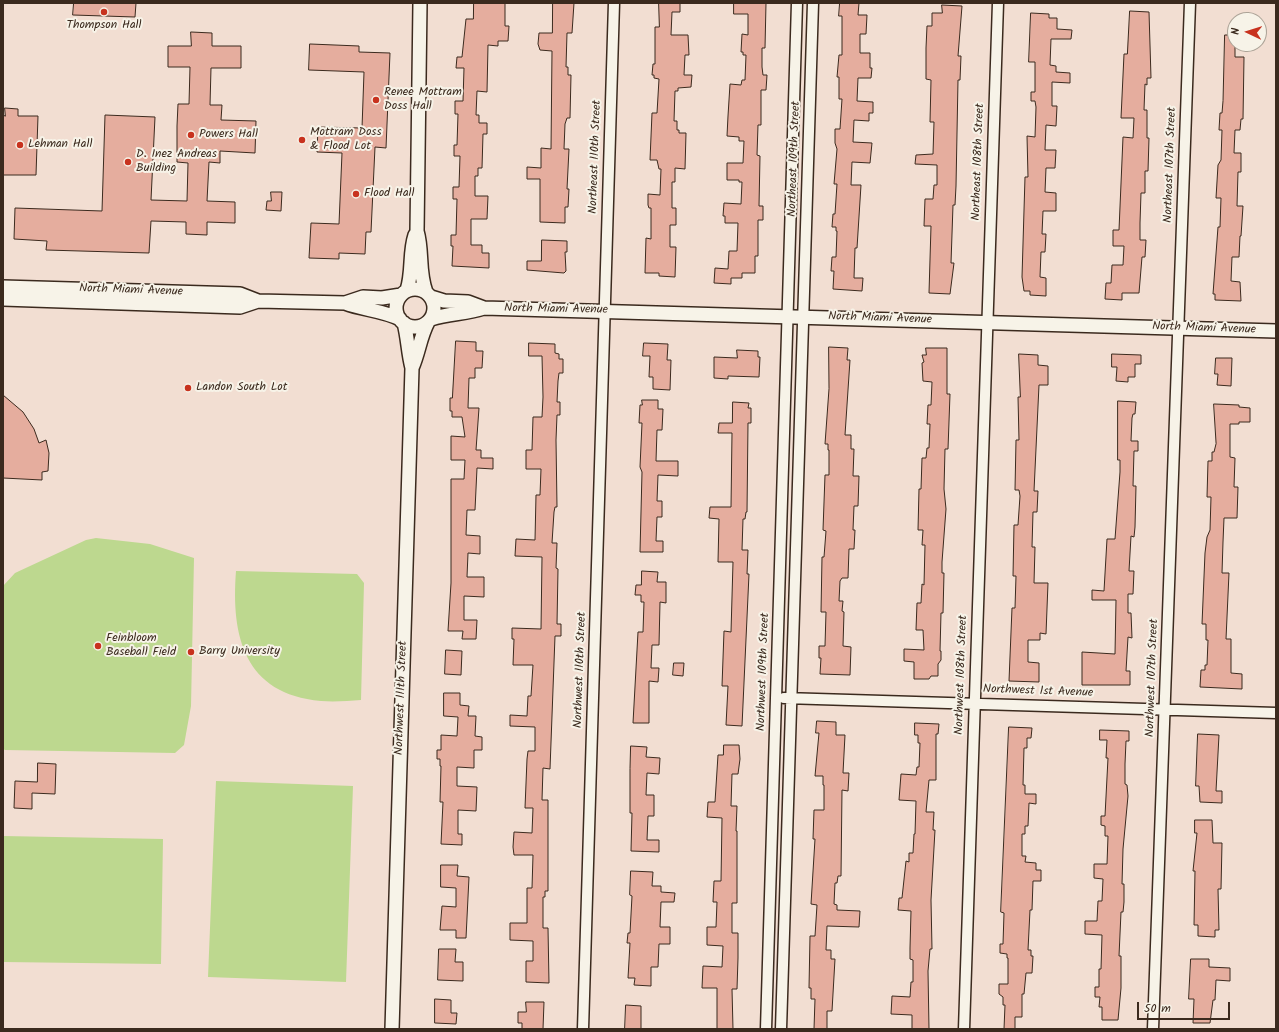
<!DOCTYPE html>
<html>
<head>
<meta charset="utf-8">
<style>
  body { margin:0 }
  #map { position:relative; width:1279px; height:1032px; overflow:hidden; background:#f2ded2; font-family:Kalam,sans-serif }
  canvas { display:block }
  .frame { position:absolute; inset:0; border:4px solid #3b2a1e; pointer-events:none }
  .north { position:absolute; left:1227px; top:12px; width:40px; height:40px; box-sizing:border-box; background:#f7f3e8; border:1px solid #aca397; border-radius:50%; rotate:274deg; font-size:11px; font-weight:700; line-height:16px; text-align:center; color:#3b2a1e }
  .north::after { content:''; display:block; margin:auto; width:14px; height:18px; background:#c8321e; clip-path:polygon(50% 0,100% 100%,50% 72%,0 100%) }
  .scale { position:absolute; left:1137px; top:1002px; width:93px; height:18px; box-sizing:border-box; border:2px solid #3b2a1e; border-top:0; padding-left:5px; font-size:12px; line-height:14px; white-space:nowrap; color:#3b2a1e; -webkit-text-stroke:3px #f7f3e8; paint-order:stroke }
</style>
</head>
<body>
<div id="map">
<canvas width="1279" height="1032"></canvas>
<div class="frame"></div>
<div class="north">N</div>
<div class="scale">50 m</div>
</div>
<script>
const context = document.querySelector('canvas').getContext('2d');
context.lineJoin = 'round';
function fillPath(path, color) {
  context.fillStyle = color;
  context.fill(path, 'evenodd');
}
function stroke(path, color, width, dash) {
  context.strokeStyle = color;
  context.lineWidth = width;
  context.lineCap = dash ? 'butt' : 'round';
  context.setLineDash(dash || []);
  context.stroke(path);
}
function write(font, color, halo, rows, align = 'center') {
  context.font = font + ' Kalam,sans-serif';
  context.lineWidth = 4;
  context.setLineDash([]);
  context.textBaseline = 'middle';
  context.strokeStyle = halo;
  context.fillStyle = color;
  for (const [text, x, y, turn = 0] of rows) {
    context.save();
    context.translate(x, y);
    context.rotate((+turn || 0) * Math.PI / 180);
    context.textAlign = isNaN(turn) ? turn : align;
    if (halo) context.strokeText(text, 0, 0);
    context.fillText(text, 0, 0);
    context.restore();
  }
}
const green = new Path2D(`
  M96,538L150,544L194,558L191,706L184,745L175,753L5,750L3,749V586L15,573L86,540Z
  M236,571L357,574L364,583L361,700C348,701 334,702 321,701C244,694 231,636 236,571Z
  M216,781L353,786L346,982L208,977Z
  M3,836L163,839L161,964L3,962Z`);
const building = new Path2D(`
  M74,3H136L135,17L73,15Z
  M474,3H505V26H509L508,41H498V46L488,45L487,92L477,91L476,115H479V123H487V134H483L482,168H478V176H475V196H488L487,219H471V245H482V253H489V268L452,266L453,246H451V235H456L457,199H453V187H459L460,156H454V145H457L458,114H455V101H463L464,68H456L457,57H462L466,19H473Z
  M553,3H574L572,33H567L566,67H568V75H571L570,118H567L565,124L564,149H569L567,189H569L568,207H565V223L540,222V179H527V167L541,168V148L551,149L552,51L540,50L538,44L539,33H552Z
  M659,3H680V12H672L671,35H688L689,55H685L684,75H692L691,87L678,88V91H675L674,121H677V130H679V133H686L685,169L675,168V182H672V208H676V225H670V247H676L675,277L659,276V273H645L646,238L651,239V208H649L648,205V194L660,195L661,169H659L657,160H650L652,113H657L659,79L654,78V75H652L653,64H655V27H659Z
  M734,3H766L765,48H762V67L763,75H767L766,90H761V125H758L757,155L760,156L759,206H763V220H758V256H755V273H742V278H731V284L714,283L715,268L728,269L729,251H737L738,223H725V216H723L724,203L741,204L742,182H739V180H727V163H743L744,141H739V137L727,136L728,116L730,84L741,85L742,80H745L746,55H743V52H741L742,34L748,35V14H734Z
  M840,3H859L858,15H867L866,34H860V53H870V68H872L871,78H858L857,101L873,102V113H869V121L854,120L853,142L872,143L870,163L852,162L851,185H861L857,248H855L854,278H863L862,291L833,289L834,271H831L832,257H836L837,231H836V227H832L833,214H835L837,184H834L837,149L835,143V129H840L842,99H839V77H837L839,55H842V16H839Z
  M942,5L962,6L958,56H961L960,80H958L956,186L955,205H953L951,263H954L950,294L929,293L931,226H924L925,199H933L934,185H937V165L915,164L916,155L933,154L934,122H930L931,80L926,79V48L927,26H932V13H942Z
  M1130,11L1149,12L1151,78H1147V85L1145,84L1144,110H1147V138H1149L1148,171H1145V193H1141L1140,223V240H1146L1145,257H1142L1139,293H1122V300L1105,299L1106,283H1111L1112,265H1123L1124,246H1113V230H1119L1123,137L1133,138L1134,118H1121L1124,54H1127Z
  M1031,13L1049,14V18H1057V29L1072,30L1071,39H1051L1050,65L1056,66V72L1070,73V83L1052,82V106H1057L1056,126L1046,125L1045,150H1056L1055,168H1046L1045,192L1056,193V211H1043L1042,234H1046L1045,252H1041L1040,277L1046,278V296L1030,295V291H1024L1022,277L1025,177H1028L1027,136L1035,137L1036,107L1035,101H1031V92H1035V62H1029Z
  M191,32L212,33V46H241V68H211L210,105H222L221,120L256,121L255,153L220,151V163L209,162L207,201L235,202V223L207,222V235L186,234V222L151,221L149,253L46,250L47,241L14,239L15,208L102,211L105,115L155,117L151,200L187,201L188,163L177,162V126L178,104H189L190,67H168V46H191Z
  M1225,35H1235V57H1244L1243,119H1241L1240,130H1235L1234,153H1241V172H1238L1237,206H1243L1241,236H1240L1239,257H1232L1231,281L1240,282L1241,301L1215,300V294H1213L1218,227H1220L1221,198H1216L1218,165L1221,160L1222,130H1219L1220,113H1222L1223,101Z
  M310,44L359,46V52L390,53L386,148L375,147L371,232H366L365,254L339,253V259L309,258L311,223L339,224L342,153L317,152L318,127L362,128L364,72L309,70Z
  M5,108L18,109V116H38L36,175H3V115L5,116Z
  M271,192H282L281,211L266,210L267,201H271Z
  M542,240L567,241V252H565L566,271L564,273L527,270V261H541Z
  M456,341L476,342V351H483L482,368H475V378H469L468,408H479L476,450H481V458H493V469L477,468L475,510H467L466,535L480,536V554L468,553L467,577H484V597L464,596V620H477L476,639H462L463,631H448L451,583V479H464L465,460H451V436L465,437L462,417H452V411H450V398H452Z
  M529,343L555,344V353L559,354V359H563V373H559L558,381L557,402H560V415H557L556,440L557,507H555L554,512L552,543H557L556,568L558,569L557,624H561V636H555L550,769L543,768L542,800H548V891H545V897H543V928H548L549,983L526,982V961H533V941L510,940V923H527V888H532L533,855H514L513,847L514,832L532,833L533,808H525L527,759L528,751H535V727L510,726V715L527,716L528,696H531L533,665H513L514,639H512V628L541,629L542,557L515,556L516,539L535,540L536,495H540L541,469H526V450H532L533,417H542L543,397L542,356H529Z
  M644,343L668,344L667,360H671L670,390L653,389V377H649L650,356H643Z
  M829,347L848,348L847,360H850L845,435H851V449H854L853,476H859L858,506H854L853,530H855L854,549H849L848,578H842L840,581L839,601H843L842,611L844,612L843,646L851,647L850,675L820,674L821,658H819V646H825L826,612H821L822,557H824L826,531L823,530L825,475H829V450H828V444H825L829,389Z
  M926,348H947V394H950L948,449H945L944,489L946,509L942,562V573H944L943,613H941L940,651H941V660L938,664V676H931L929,679H914V662L904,661V649L924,650L923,630H916L917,603H921L922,584L924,585L925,545H922L923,530H918L919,489H921L922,458H926L927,448H929L930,424H927L928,405H931L932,382L923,381L922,363L924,362L922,355H926Z
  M737,350L758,351V357H760L759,377L728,376V379L714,378V357L737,358Z
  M1019,354L1038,355V365L1048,366V385H1039L1034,491H1038L1037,512H1033L1032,547H1035L1034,583H1048L1046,634L1040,633V640H1028V662L1039,663V682L1009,681L1012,608H1015L1016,576H1013L1014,525H1018L1020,496L1019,490H1015L1016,440H1019L1018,397H1020Z
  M1112,354L1141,355V364H1135V377H1128V382L1116,381L1117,367H1112Z
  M1216,358H1232L1231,386L1217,385L1218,374H1215Z
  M3,395L23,412L34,429L39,443L46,440L49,453L48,471L42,472V480L3,478Z
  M642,400H658V409H663L662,430H657L656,461H678V476L658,475L657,501H662V517H657L656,541H663V552H640L642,472L640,467L642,423H639L640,405H642Z
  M1118,401L1136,402L1135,414H1133L1132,418L1131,441H1138V451H1134L1133,486H1136L1135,527L1134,537L1131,536L1129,571H1134L1133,594H1128V613H1131L1132,638L1128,637L1126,671H1130V685H1082V652L1115,654L1116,600H1092V590L1104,591L1107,539H1115L1120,472V460H1118Z
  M733,402L749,403L748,408H751V423H748L747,512H746L745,519H743L742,550H748L747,574H749L742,726L726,725L728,686H722L724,631L731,632L733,562H718L719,519L709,518L710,507H731L732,433H718L719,423H732Z
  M1214,404L1239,405V407L1250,408V422H1239V424H1230V457L1235,458L1234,487H1238L1237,518H1224L1223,542L1222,573H1229L1226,639H1231V673L1242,674V689L1200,687L1201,670H1205V665H1207L1208,640H1206V624H1202L1205,553L1207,537L1210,530L1211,497H1207L1208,461H1212V452H1214L1216,444Z
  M642,571L658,572L657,582H666V603L660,602L659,645H652L651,668H659L658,682L649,681V723H633L638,632H643L644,602H641V595H635L636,585H641Z
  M446,650L462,651L461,675L445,674Z
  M674,663H684L683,676L673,675Z
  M444,693H460V705L469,706L468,716H476L475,736L482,737V750H474V768L457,767V786L477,787L476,811L458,810V834H462V845L441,844L443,802H440L441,766H440V759H437V750H441V735L457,736L458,717L444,716Z
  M817,721L836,722V735H845L843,773H849L848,791L842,790L841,876H838L837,883H835L834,904L837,905V910L860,911L859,927L827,926L826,950H831V959H835L832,1011H827V1029H814L815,999H811V988H809L810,936H815L817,905L811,904L815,839H813L814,810H824V785H823V776H815L819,733H816Z
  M915,723L939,724L938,734H936V780H929L926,812H934L933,830H935L931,900L932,949H930L928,971L929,1029H912V1015L891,1014L892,996L910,997L911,982H913V960L910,959V948L911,911L898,910L899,898H902L906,861L909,862V853H913L914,834H915L916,801L899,800L901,774L916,775L917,767H919L920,743H918V735H915Z
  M1009,727L1032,728L1031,738H1027V748H1024L1023,785H1025V794H1036V804L1029,803L1028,826H1025V834H1022V856H1026L1025,862L1036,863V870H1041V881H1033L1032,910H1030L1028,950H1031V956H1033L1032,973H1026L1024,994H1022V1017H1015V1029H1004L1005,1005H1003V997L999,994V984H1008V958H1007V954L1000,953V944H1003L1004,913L1001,912Z
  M1100,730L1129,731V741H1126L1125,764V784L1127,785L1128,796L1123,849L1122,884H1124V902L1123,912H1121L1119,956H1121V988L1118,1020H1102V1007H1099L1100,997H1095V987H1099V969H1101L1102,935L1085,934V921H1097L1098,901H1102L1103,879L1094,878V864H1107L1108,836H1105V826L1101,825V816H1105L1108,758H1106L1107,740H1100Z
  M1198,734L1219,735L1216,791H1222V803L1200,802L1199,786H1196Z
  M724,745H739L740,759L738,774H732L731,806H737L736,831H737V903H732V933H738V958L737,989H732L733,1029H717V988H702L703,966L722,967L723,946L707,945V927H716L717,902H713L714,881H721L722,818L707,817L708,802H715L718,755H723Z
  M631,746L647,747L646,757L660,758L659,774L647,773L646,795H654V816H648L647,840H659V852L631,851L632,813H630V769Z
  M38,763L56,764L55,794L32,793V809L14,808L15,781L37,782Z
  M1195,820H1212L1213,843H1222L1221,889H1218L1219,930H1215V937L1198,936V925H1194L1195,871H1193L1197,833H1195Z
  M441,865H458L457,876L469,877L466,938H456V930H440L442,906L456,907V888L441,887Z
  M631,871L653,872L652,886H661V892L675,893L674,902H661L660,927H670V944H659L658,967H651V986L634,985L635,978H628L630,943H627L628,933H630L632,896L630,895Z
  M439,949H456L455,962H463V981L438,980Z
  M1191,959H1209V967L1230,968V981L1216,980L1215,1000H1213L1210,1023H1193L1194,999H1189Z
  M435,999L451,1000V1013H457L456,1024L435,1023Z
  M526,1002H544L543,1029H522V1023H518V1012H526Z
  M626,1005L641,1006V1029H625Z`);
const minor = new Path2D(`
  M784,698L1276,713
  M583,1029L614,3
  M766,1029L797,3
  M781,1029L813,3
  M964,1029L998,3
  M1153,1029L1190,3`);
const tertiary = new Path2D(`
  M420,3L417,231C423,251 418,271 426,292
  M3,287L240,294L258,301L345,303L363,297L382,298L401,295
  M396 308a19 19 0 1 1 38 0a19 19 0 1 1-38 0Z
  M407,290C413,272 409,253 415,235
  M431,297L444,301L468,302L484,308
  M3,299L240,307L258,301
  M345,303C363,310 382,310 400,319
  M431,319C449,313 466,314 484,308L1276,331
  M412,368C419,352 420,337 428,322
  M392,1029L412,368C408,353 408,338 404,323`);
const markers = [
  [104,12,4,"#c8321e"],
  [376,100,4,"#c8321e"],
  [191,135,4,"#c8321e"],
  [302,140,4,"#c8321e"],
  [20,145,4,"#c8321e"],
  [128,162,4,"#c8321e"],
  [356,194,4,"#c8321e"],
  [188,388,4,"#c8321e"],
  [98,646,4,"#c8321e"],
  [191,652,4,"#c8321e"]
];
const poiNames = [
  ["Thompson Hall",104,26,"center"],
  ["Renee Mottram",384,93],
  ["Doss Hall",384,107],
  ["Mottram Doss",310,133],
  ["& Flood Lot",310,147],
  ["Powers Hall",199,135],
  ["Lehman Hall",28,145],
  ["D. Inez Andreas",136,155],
  ["Building",136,169],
  ["Flood Hall",364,194],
  ["Landon South Lot",196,388],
  ["Feinbloom",106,639],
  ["Baseball Field",106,653],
  ["Barry University",199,652]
];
const streetNames = [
  ["Northeast 110th Street",596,157,-88],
  ["Northeast 109th Street",795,159,-88],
  ["Northeast 108th Street",979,162,-88],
  ["Northeast 107th Street",1171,165,-88],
  ["North Miami Avenue",131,291,2],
  ["North Miami Avenue",556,310,1],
  ["North Miami Avenue",880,319,2],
  ["North Miami Avenue",1204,329,2],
  ["Northwest 110th Street",581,670,-88],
  ["Northwest 109th Street",764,672,-88],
  ["Northwest 108th Street",962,675,-88],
  ["Northwest 107th Street",1153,678,-88],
  ["Northwest 1st Avenue",1038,692,2],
  ["Northwest 111th Street",402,698,-88]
];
fillPath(green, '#bdd88f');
fillPath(building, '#e5ad9e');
stroke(building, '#3b2a1e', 1);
stroke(minor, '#3b2a1e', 13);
stroke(tertiary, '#3b2a1e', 16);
stroke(minor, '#f7f3e8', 10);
stroke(tertiary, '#f7f3e8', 13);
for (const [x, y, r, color] of markers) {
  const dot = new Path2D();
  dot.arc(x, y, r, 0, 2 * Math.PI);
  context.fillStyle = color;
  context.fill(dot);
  stroke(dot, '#f7f3e8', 1.5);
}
write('12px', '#3b2a1e', '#f7f3e8', poiNames, 'left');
write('12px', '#3b2a1e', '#f7f3e8', streetNames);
</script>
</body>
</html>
